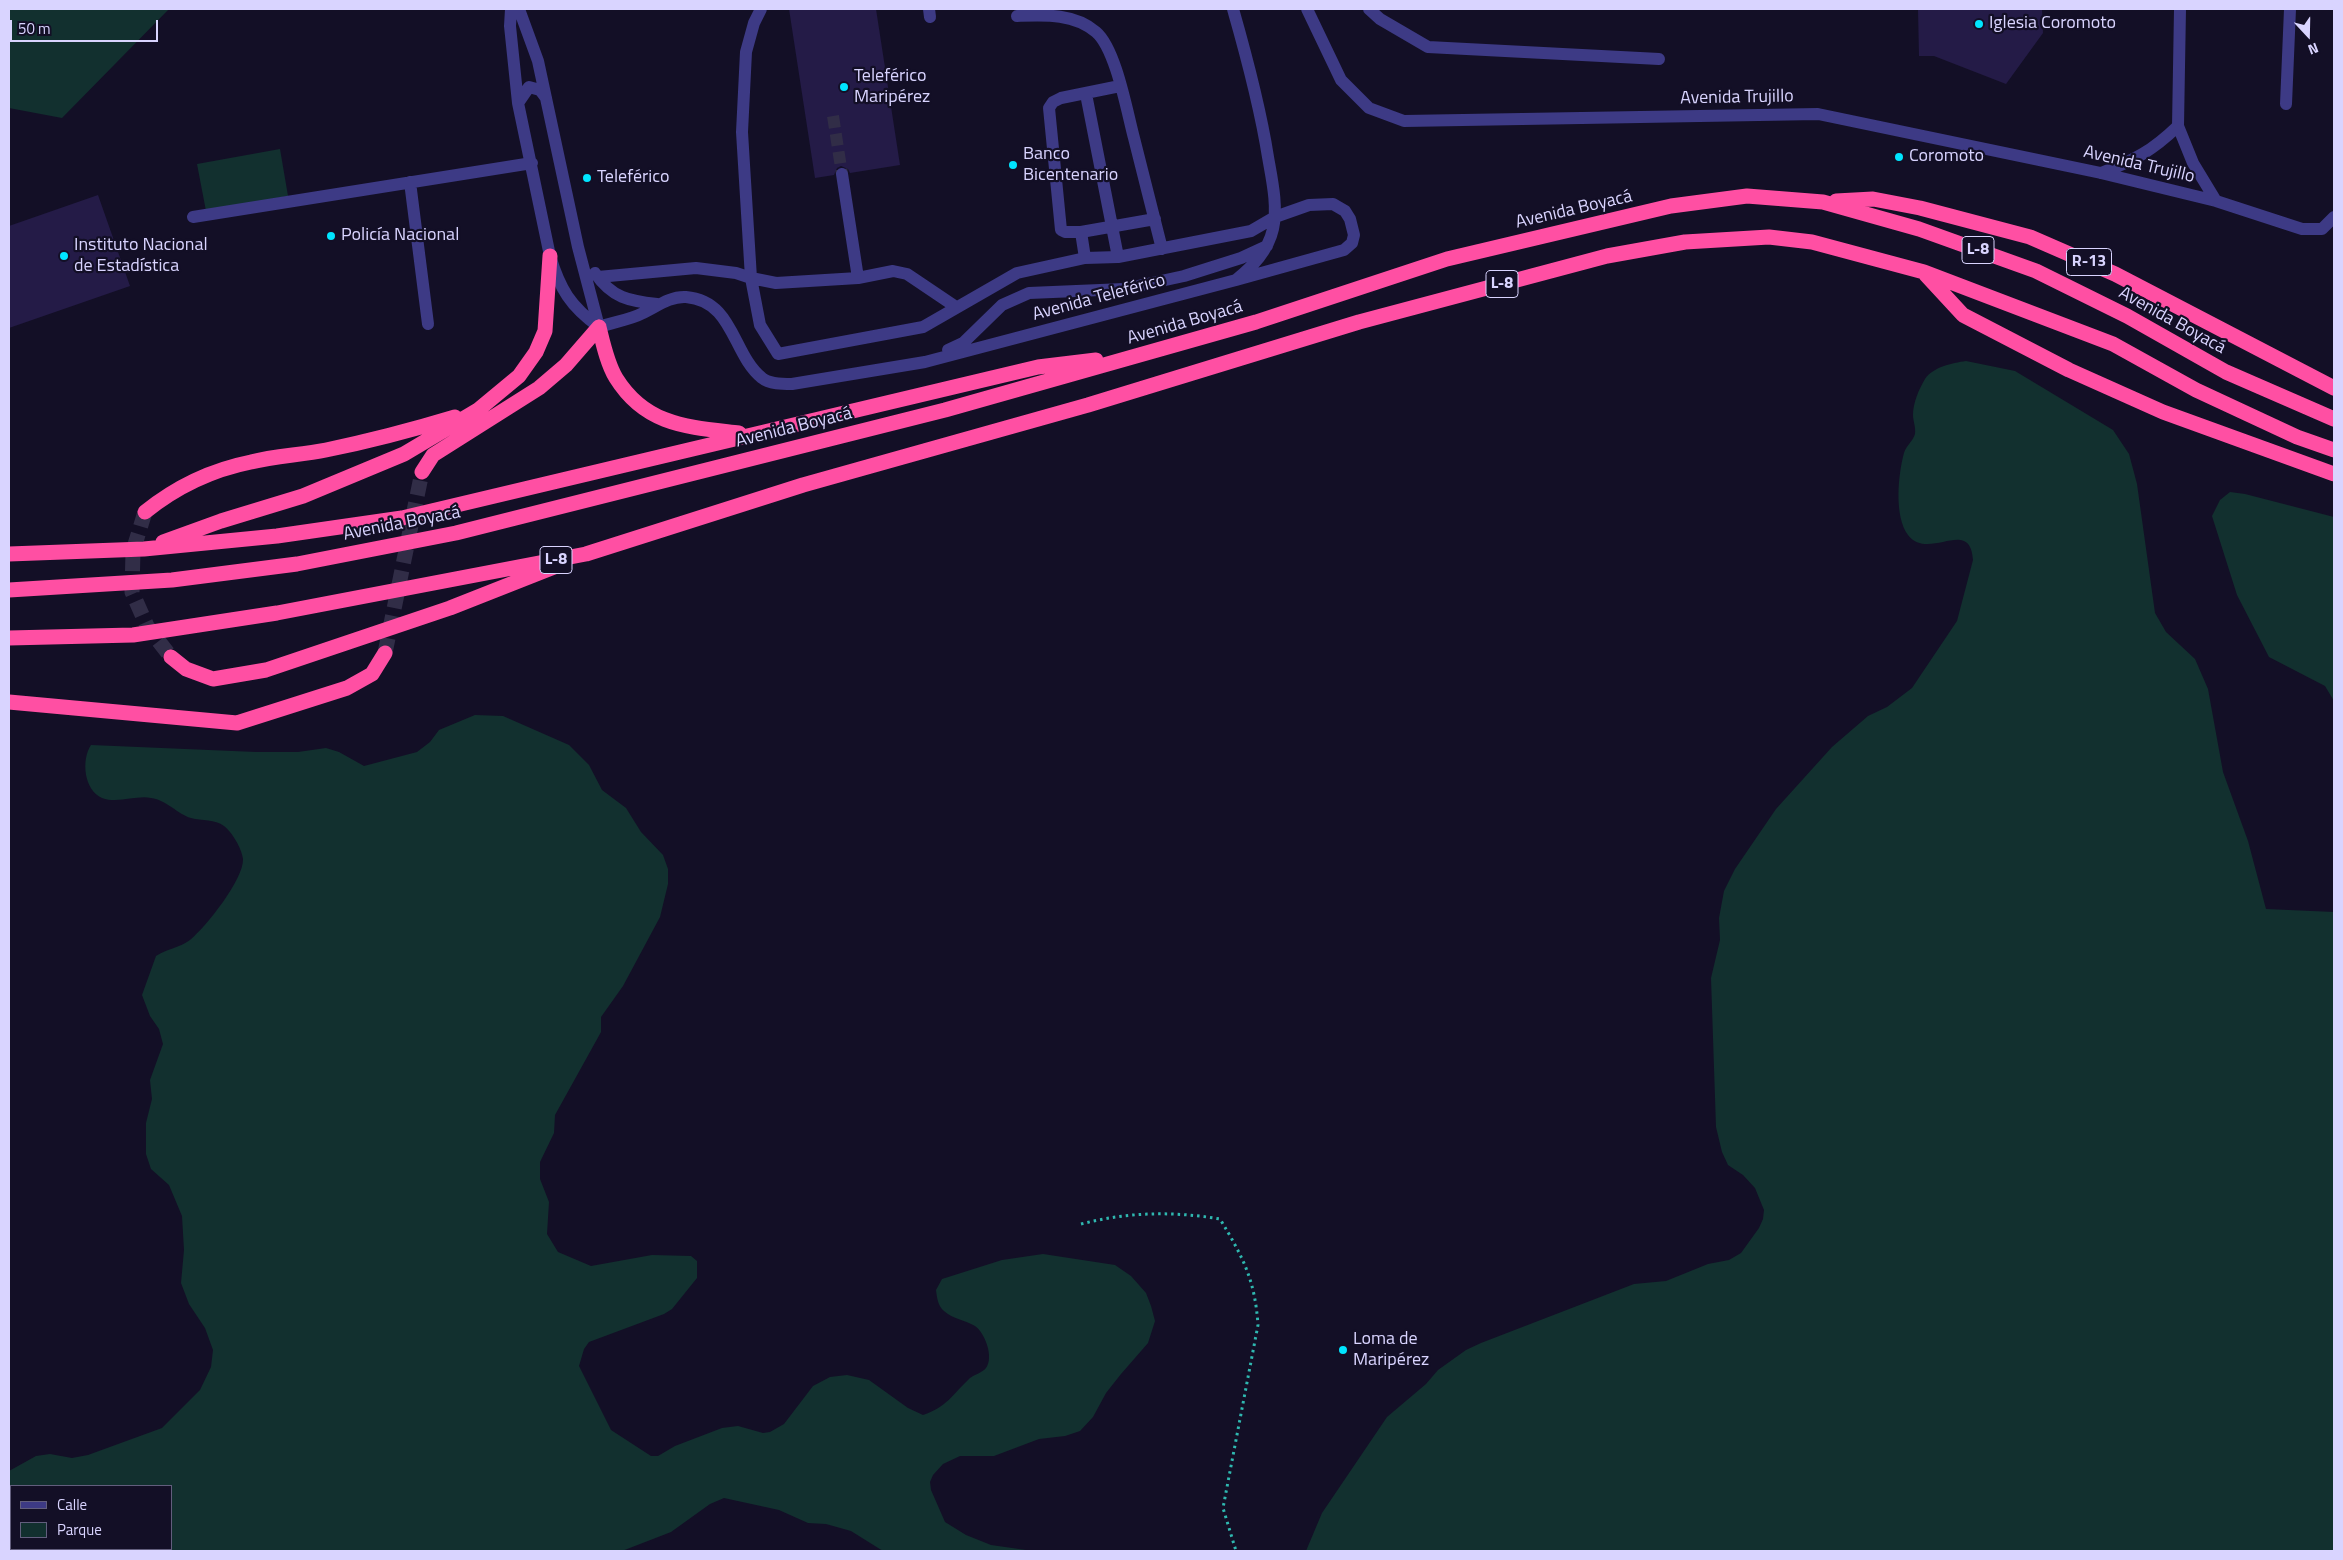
<!DOCTYPE html>
<html>
<head>
<meta charset="utf-8">
<style>
  body { margin:0 }
  #map { position:relative; width:2343px; height:1560px; overflow:hidden; background:#130f26; font-family:"Titillium Web",sans-serif }
  canvas { display:block }
  .frame { position:absolute; inset:0; border:10px solid #d9d4ff; pointer-events:none }
  .legend { position:absolute; left:10px; top:1485px; width:162px; height:65px; box-sizing:border-box; background:#130f26; border:1px solid #625e7d; margin:0; padding:6px 9px; list-style:none; font-size:15px; color:#d9d4ff }
  .legend li { display:flex; align-items:center; gap:10px; height:25px }
  .legend b { width:25px; border:1px solid #625e7d }
  .north { position:absolute; left:2283px; top:10px; width:50px; height:50px; -webkit-text-stroke:4px #130f26; paint-order:stroke; rotate:159deg; font-size:14px; font-weight:700; line-height:20px; text-align:center; color:#d9d4ff }
  .north::after { content:''; display:block; margin:auto; width:18px; height:22px; background:#d9d4ff; clip-path:polygon(50% 0,100% 100%,50% 72%,0 100%) }
  .scale { position:absolute; left:10px; top:20px; width:148px; height:22px; box-sizing:border-box; border:2px solid #d9d4ff; border-top:0; padding-left:6px; font-size:15px; line-height:18px; white-space:nowrap; color:#d9d4ff; -webkit-text-stroke:4px #130f26; paint-order:stroke }
</style>
</head>
<body>
<div id="map">
<canvas width="2343" height="1560"></canvas>
<div class="frame"></div>
<ul class="legend">
<li><b style="height:6px;background:#3d3a85"></b>Calle</li>
<li><b style="height:14px;background:#12302f"></b>Parque</li>
</ul>
<div class="north">N</div>
<div class="scale">50 m</div>
</div>
<script>
const context = document.querySelector('canvas').getContext('2d');
context.lineJoin = 'round';
function fillPath(path, color) {
  context.fillStyle = color;
  context.fill(path, 'evenodd');
}
function stroke(path, color, width, dash) {
  context.strokeStyle = color;
  context.lineWidth = width;
  context.lineCap = dash ? 'butt' : 'round';
  context.setLineDash(dash || []);
  context.stroke(path);
}
function write(font, color, halo, rows, align = 'center') {
  context.font = font + ' "Titillium Web",sans-serif';
  context.lineWidth = 4.5;
  context.setLineDash([]);
  context.textBaseline = 'middle';
  context.strokeStyle = halo;
  context.fillStyle = color;
  for (const [text, x, y, turn = 0] of rows) {
    context.save();
    context.translate(x, y);
    context.rotate((+turn || 0) * Math.PI / 180);
    context.textAlign = isNaN(turn) ? turn : align;
    if (halo) context.strokeText(text, 0, 0);
    context.fillText(text, 0, 0);
    context.restore();
  }
}
const green = new Path2D(`
  M9,9H169L62,118L9,108Z
  M280,149L288,196L206,211L197,164Z
  M1966,361L2015,371L2113,430L2129,454L2137,484L2155,613L2166,632L2195,659L2208,689L2223,772L2248,841L2266,909L2334,912V1551H1306L1322,1513L1387,1417L1426,1384L1438,1370L1466,1350L1481,1343L1634,1284L1666,1281L1708,1264L1729,1260L1741,1253L1759,1228L1763,1219L1764,1210L1755,1188L1743,1175L1728,1165L1722,1152L1716,1127L1711,978L1720,940L1719,918L1724,891L1735,869L1776,809L1832,747L1868,716L1887,707L1912,688L1957,621L1973,560C1970,516 1929,562 1908,535C1894,516 1898,475 1904,453C1906,446 1913,441 1915,434C1916,427 1913,421 1913,415C1913,403 1919,389 1925,379C1933,367 1952,363 1966,361Z
  M2230,492L2245,494L2334,517V701L2325,686L2269,657L2237,595L2212,516L2220,500Z
  M475,715L503,716L569,745L589,765L602,790L626,808L641,832L663,855L668,869V884L660,917L623,986L601,1017V1032L555,1115L554,1133L540,1162V1179L549,1202L547,1234L558,1252L591,1266L652,1255L691,1256L697,1261V1278L672,1309L664,1314L589,1342L584,1349L579,1366L611,1430L651,1456H658L675,1446L722,1428L738,1426L763,1433L770,1432L784,1424L813,1386L830,1377L847,1375L869,1380L908,1408L923,1415C947,1407 952,1395 970,1378C975,1374 982,1373 986,1368C994,1357 985,1333 975,1326C965,1320 953,1319 944,1311C938,1306 937,1298 936,1290L942,1279L1002,1260L1043,1254L1115,1265L1131,1276L1146,1293L1151,1306L1155,1321L1148,1343L1121,1374L1106,1393L1093,1417L1080,1431L1065,1436L1039,1439L994,1456H960L943,1464L933,1475L930,1482L931,1490L945,1522L966,1535L991,1545L1033,1551H883L851,1531L826,1524L808,1523L779,1510L724,1498L710,1504L671,1532L622,1551H9V1471L36,1456L50,1454L72,1458L88,1455L162,1428L200,1390L211,1367L213,1350L205,1328L189,1304L181,1283L184,1250L182,1216L169,1185L151,1169L146,1154V1123L152,1099L150,1080L163,1044L159,1029L150,1016L142,995L156,956C166,949 179,948 190,940C206,927 244,879 243,859C242,849 232,832 224,826C215,819 202,821 191,818C177,814 167,800 151,798C136,795 118,804 102,798C84,790 81,760 91,745L256,752H298L326,748L339,752L364,766L417,752L430,742L439,730ZM171,1486V1549H11V1486Z`);
const building = new Path2D(`
  M789,9H876L900,165L850,173L848,169L841,166L837,168L834,175L815,178Z
  M1918,9H2042L2043,33L2006,84L1934,56H1919Z
  M98,195L130,286L9,328V226Z`);
const minorTunnel = new Path2D(`
  M833,116L842,174`);
const highwayTunnel = new Path2D(`
  M145,512L133,551L132,592L147,626L171,657
  M385,653L422,472`);
const path = new Path2D(`
  M1081,1224C1127,1212 1173,1211 1220,1219C1243,1257 1255,1280 1258,1325L1223,1508L1236,1551`);
const minor = new Path2D(`
  M511,9L510,26L518,103L550,256C560,289 570,306 599,327
  M519,9L538,61L578,247L599,327
  M761,9L754,23L746,52L742,132L751,278L760,325L778,354L923,327L1017,273L1085,258L1118,257L1251,231L1275,217L1309,205L1333,204L1345,211L1350,219L1354,235L1352,243L1344,250L1236,280
  M929,9L930,17
  M1307,9L1341,80L1369,108L1404,121L1818,114L2101,173L2216,201L2302,229H2322L2334,217
  M1369,9L1380,19L1428,47L1659,59
  M2180,9L2178,126L2193,163L2216,201
  M1017,16C1044,15 1074,13 1096,32C1116,49 1127,112 1134,138C1143,175 1153,212 1162,249
  M1086,94L1118,257
  M518,103L529,87L540,90L546,98
  M2286,104L2290,9
  M2101,173C2135,160 2152,151 2178,126
  M842,174L858,278
  M410,182L428,324
  M193,217L532,163
  M1081,232L1155,219
  M1085,258L1081,232H1065L1061,230L1049,108L1053,102L1061,98L1120,86
  M595,273C612,298 629,301 657,304
  M598,277L696,268L736,273L751,278L776,283L858,278L893,271L907,274L956,307
  M599,327C613,322 630,320 643,313C656,307 670,296 686,297C734,301 732,354 762,378C769,384 783,384 792,384L925,362L1236,280C1253,266 1268,251 1273,229C1278,206 1272,180 1268,157C1260,106 1247,58 1233,9
  M948,350L963,343L1002,305L1029,293L1124,289L1184,276L1241,258L1267,246`);
const highway = new Path2D(`
  M1836,201L1873,199L1920,208L2030,237L2115,274L2334,388
  M1926,275L1963,315L2069,370L2163,412L2334,474
  M599,327C603,343 607,363 616,378C646,426 688,427 739,433
  M422,472L433,455L539,388L566,365L599,327
  M145,512C176,487 211,470 251,462C275,456 301,455 326,450C370,441 412,430 455,417
  M163,542L221,521L303,496L404,454L478,410L519,376L536,352L545,331L550,256
  M9,554L144,549L277,536L402,518L1038,367L1096,360
  M9,590L172,580L297,564L456,533L945,410L1256,322L1447,259L1671,206L1747,196L1823,202L1919,229L2036,271L2127,316L2226,372L2334,419
  M9,638L133,635L277,613L586,554L803,485L1088,405L1359,322L1607,256L1685,242L1769,237L1812,242L1924,272L2113,344L2196,390L2297,437L2334,450
  M171,657L186,669L213,679L266,670L450,608L554,567
  M9,702L237,723L347,688L372,674L385,653`);
const markers = [
  [1979,24,5,"#00e5ff"],
  [844,87,5,"#00e5ff"],
  [1899,157,5,"#00e5ff"],
  [1013,165,5,"#00e5ff"],
  [587,178,5,"#00e5ff"],
  [331,236,5,"#00e5ff"],
  [64,256,5,"#00e5ff"],
  [1343,1350,5,"#00e5ff"]
];
const shields = [
  [1978,250,32],
  [2089,262,45],
  [1502,284,32],
  [556,560,32]
];
const shieldNames = [
  ["L-8",1978,250],
  ["R-13",2089,262],
  ["L-8",1502,284],
  ["L-8",556,560]
];
const poiNames = [
  ["Iglesia Coromoto",1989,24],
  ["Teleférico",854,77],
  ["Maripérez",854,98],
  ["Banco",1023,155],
  ["Bicentenario",1023,176],
  ["Coromoto",1909,157],
  ["Teleférico",597,178],
  ["Policía Nacional",341,236],
  ["Instituto Nacional",74,246],
  ["de Estadística",74,267],
  ["Loma de",1353,1340],
  ["Maripérez",1353,1361]
];
const streetNames = [
  ["Avenida Trujillo",1737,98,-1],
  ["Avenida Trujillo",2139,165,13],
  ["Avenida Boyacá",1574,210,-13],
  ["Avenida Teleférico",1099,298,-15],
  ["Avenida Boyacá",2172,321,29],
  ["Avenida Boyacá",1185,323,-16],
  ["Avenida Boyacá",794,428,-14],
  ["Avenida Boyacá",402,524,-11]
];
fillPath(green, '#12302f');
fillPath(building, '#241b47');
stroke(minorTunnel, '#312d47', 12, [12, 6]);
stroke(highwayTunnel, '#312d47', 15, [15, 8]);
stroke(path, '#2fb8b0', 3, [2.5, 4]);
stroke(minor, '#3d3a85', 12);
stroke(highway, '#ff4fa3', 15);
for (const [x, y, r, color] of markers) {
  const dot = new Path2D();
  dot.arc(x, y, r, 0, 2 * Math.PI);
  context.fillStyle = color;
  context.fill(dot);
  stroke(dot, '#130f26', 2);
}
for (const [x, y, w] of shields) {
  const box = new Path2D();
  box.roundRect(x - w / 2, y - 13.5, w, 27, 4);
  context.fillStyle = '#130f26';
  context.fill(box);
  stroke(box, '#d9d4ff', 1);
}
write('bold 16px', '#d9d4ff', null, shieldNames);
write('18px', '#d9d4ff', '#130f26', poiNames, 'left');
write('18px', '#d9d4ff', '#130f26', streetNames);
</script>
</body>
</html>
